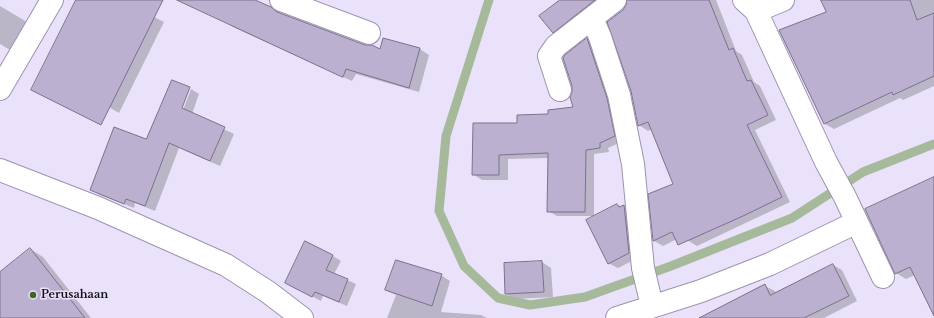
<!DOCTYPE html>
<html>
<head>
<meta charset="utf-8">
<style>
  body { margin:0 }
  canvas { display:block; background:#eae2fa }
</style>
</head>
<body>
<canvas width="934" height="318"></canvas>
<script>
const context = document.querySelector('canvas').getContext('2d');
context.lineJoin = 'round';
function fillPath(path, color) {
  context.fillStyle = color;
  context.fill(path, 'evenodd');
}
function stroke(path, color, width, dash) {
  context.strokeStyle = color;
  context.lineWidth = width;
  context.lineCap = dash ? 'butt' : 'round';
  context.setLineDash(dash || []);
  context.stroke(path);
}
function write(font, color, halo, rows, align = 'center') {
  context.font = font + ' "Libre Baskerville",serif';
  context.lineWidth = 3;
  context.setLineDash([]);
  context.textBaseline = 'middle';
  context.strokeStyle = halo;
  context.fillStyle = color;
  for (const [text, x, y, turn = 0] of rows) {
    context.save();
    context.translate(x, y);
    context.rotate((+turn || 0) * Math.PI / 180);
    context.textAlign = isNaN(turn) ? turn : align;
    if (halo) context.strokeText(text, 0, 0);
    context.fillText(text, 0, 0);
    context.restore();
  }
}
const shadow = new Path2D(`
  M77,0H113L154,17L164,22L119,113L43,69Z
  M236,0H253L281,14L364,46L381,50L384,39L420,49L429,55L419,92L356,74L352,81L235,28L226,22Z
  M561,0H610L562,37L553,32Z
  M628,0H716L736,51L742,55L754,82L760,86L776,120L755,130L790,202L697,246L687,240L685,235L663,246L654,241L674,184L652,129L648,131L639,125L623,11L627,5Z
  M838,0H934V86L903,100L900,98L834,129L825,124L827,13Z
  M0,6L27,22L10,50L0,44Z
  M587,39L596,44L623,141L608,148L609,152L594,154V216H557L548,211V158L508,159V180H482L474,175L518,124L574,108Z
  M191,89L199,94L192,114L234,134L220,166L179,148L155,211L135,203L134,208L100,195L91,189L146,140L180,113H182Z
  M934,178V314L915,275L906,279L896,273Z
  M617,205L621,207L624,206L633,211L638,258L618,268L608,263Z
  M30,249L43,257L91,318H0V273Z
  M333,256L341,261L334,274L356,284L347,306L323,296L321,301L294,287Z
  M542,262L551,268L553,297L515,299L506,294Z
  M833,265L842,270L857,301L824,318H726L765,286L775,291L776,293Z
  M441,275L450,281L441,312L481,315L487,318H387L396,295L386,290Z`);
const stream = new Path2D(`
  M489,0L446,136L439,211L464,266L498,298L530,305L585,297L671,266L792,218L863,172L934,144`);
const building = new Path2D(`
  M76,0H163L101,125L31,90Z
  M177,0H255L271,7L277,12L365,45H372L380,49L383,38L420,48L409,88L346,69L343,77Z
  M560,0H595L553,33L539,16Z
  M627,0H709L729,50L733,48L747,81L751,80L768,115L747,125L782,197L743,216L678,245L672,232L653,241L648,194L673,184L648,122L638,126L631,91L607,22L623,10L626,5Z
  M821,0H910L917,20L934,13V76L893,95L892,92L824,124L779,30L826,12Z
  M587,38L607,98L615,136L600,143V148L586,150L585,212H547L548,153L499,155V175H472L473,123H517V115L548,114V110L573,107L570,97L572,92V86L563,58L565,55Z
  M172,80L190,87L182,108L225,127L210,161L169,143L145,206L126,199L124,204L90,190L114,127L146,139Z
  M934,177V316L910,267L895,274L865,209Z
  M617,204L619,207L624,205L629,253L608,264L586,220Z
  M305,241L333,255L326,270L348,279L339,302L315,292L312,297L285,283Z
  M30,248L85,318H0V272Z
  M396,260L442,274L432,306L385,290Z
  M542,261L544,292L505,294L504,263Z
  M833,264L849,296L804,318H699L765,284L770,295Z`);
const minor = new Path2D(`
  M281,0L369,33
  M615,0L592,18L600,37L619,95L633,164L643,268L652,306
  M744,0L756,11L783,0
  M756,11L826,162L845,197L883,277
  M0,89L52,0
  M560,90L549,56L556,46L592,18
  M0,170L98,208L226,265L268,292L302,318
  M617,318L701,291L770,264L857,222`);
const markers = [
  [33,295,4,"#3f6722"]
];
const poiNames = [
  ["Perusahaan",41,295]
];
fillPath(shadow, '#0003');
stroke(stream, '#a6b99b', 9);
fillPath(building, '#bcb0d0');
stroke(building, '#7b718c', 1);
stroke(minor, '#9d93af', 24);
stroke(minor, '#fff', 22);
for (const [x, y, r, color] of markers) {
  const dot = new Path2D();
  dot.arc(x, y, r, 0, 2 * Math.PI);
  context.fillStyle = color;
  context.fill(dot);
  stroke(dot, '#eae2fa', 1.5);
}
write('bold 11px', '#16121d', '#eae2fa', poiNames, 'left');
</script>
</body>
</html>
